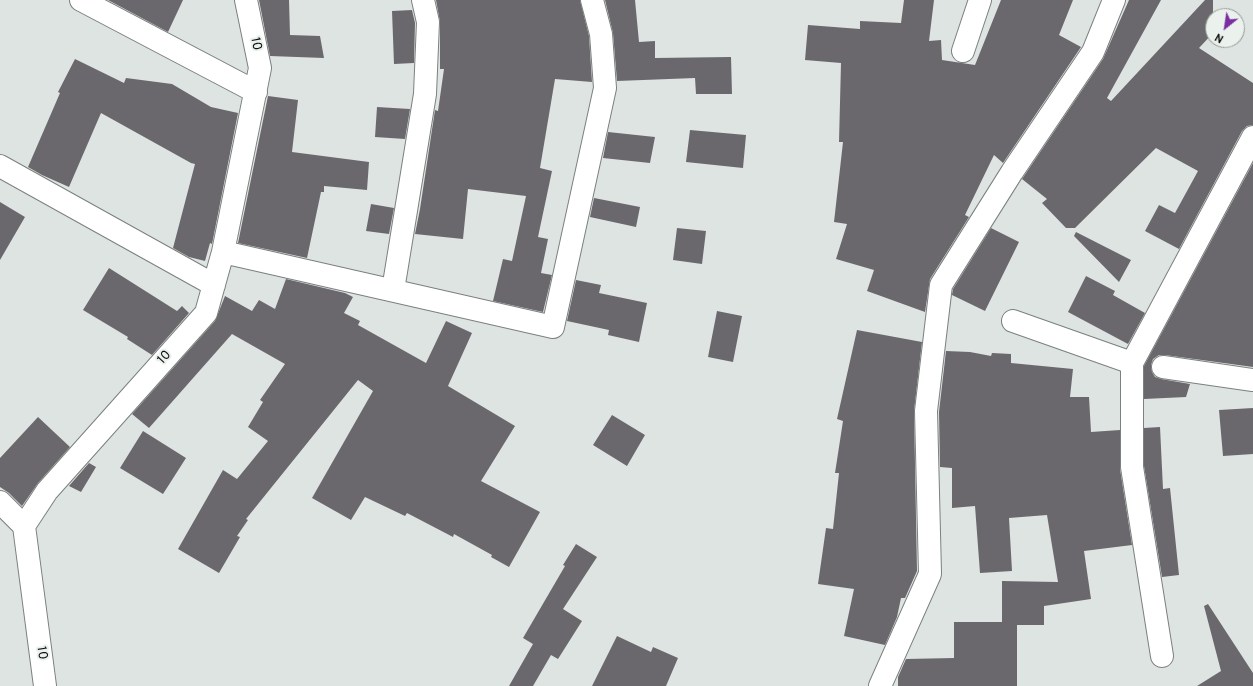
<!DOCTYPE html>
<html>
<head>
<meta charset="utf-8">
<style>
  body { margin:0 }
  #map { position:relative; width:1253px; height:686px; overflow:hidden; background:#dee4e1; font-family:Overpass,sans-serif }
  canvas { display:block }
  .north { position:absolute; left:1205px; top:8px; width:40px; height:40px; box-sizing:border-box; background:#ebf2ee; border:1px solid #949996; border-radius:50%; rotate:210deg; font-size:11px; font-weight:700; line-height:16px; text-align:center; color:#111312 }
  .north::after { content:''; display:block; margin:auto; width:14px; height:18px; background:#7b2ea0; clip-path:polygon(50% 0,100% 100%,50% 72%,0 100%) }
</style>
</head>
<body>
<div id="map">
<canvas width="1253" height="686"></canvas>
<div class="north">N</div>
</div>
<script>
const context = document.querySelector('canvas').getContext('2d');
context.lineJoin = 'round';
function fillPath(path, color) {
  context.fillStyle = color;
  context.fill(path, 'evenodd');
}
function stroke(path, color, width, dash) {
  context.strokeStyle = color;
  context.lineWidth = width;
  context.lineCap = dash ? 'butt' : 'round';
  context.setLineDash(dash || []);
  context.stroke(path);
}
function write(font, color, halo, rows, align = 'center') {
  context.font = font + ' Overpass,sans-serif';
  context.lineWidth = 4;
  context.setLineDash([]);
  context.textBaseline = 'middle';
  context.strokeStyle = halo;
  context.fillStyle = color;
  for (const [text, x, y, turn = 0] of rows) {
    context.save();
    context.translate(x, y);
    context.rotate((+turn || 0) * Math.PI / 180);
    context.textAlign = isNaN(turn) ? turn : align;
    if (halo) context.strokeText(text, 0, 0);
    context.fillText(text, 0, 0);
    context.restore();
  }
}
const building = new Path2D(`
  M108,0H183L168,32Z
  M259,0H289L290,35L320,36L324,58L270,56Z
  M436,0H580L589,36L592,82L555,79L540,168L552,171L538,237L548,239L541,273L552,275L543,312L493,301L503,259L512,261L526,196L468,189L463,239L415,234L420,209L435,110L438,111L444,69H440V22Z
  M605,0H635L639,42L655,41V58L731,57L732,94H696L695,78L617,81L613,33Z
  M904,0H934L929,41L941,40L942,60L975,65L1001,0H1073L1059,35L1081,47L1003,163L994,155L965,215L969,217L930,279L925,312L867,291L874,270L836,259L847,224L834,222L843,142H839L841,63L805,60L808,25L860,29V21L901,23Z
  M1129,0H1161L1107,98L1111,101L1205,0H1213V33L1199,48L1253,83V125L1247,126L1242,131L1179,249L1145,231L1159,205L1175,213L1198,171L1156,148L1075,228H1066L1042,203L1047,199L1022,179L1103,59Z
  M412,10L415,23L414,63L394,64L392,11Z
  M75,59L124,83L126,78L172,84L211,107L238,113L212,244L210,243L205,261L189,257L173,248L195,164L191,163L101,113L69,187L42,175L28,167L60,93L58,92Z
  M268,96L298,100L292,152L369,162L367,190L324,186V192H321L307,258L238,243Z
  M377,107L410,109L405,139L375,137Z
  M690,130L746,135L743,168L686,162Z
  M608,132L655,137L650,163L603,158Z
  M1253,163V367L1165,355H1159L1153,359L1151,365L1152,372L1155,377L1161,379L1190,384L1186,397L1144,399V366Z
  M594,198L640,207L636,227L590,217Z
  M0,202L25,217L0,260Z
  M371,204L394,208L389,234L366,231Z
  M677,228L706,231L702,264L673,260Z
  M991,228L1019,242L985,311L952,295L953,289Z
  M1076,232L1131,260L1119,282L1074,236Z
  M109,268L177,311L182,306L189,313L152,355L127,339L128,337L83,310Z
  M1086,276L1115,291L1113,295L1145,313L1128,344L1068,312Z
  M286,279L345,293L353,297L344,313L360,321L358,325L426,363L446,321L472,333L448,386L515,426L481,481L540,512L509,567L491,557L492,555L454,534L453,537L407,513L405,516L365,497L351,520L312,498L373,391L358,380L246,519L248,520L237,536L240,537L219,573L178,549L223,470L237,479L268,441L248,427L263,402L260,400L285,364L232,334L149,428L132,414L215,321L225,296L252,311L259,300L275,309Z
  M576,280L601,285L599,293L647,303L639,342L608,335L609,330L567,321Z
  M717,311L742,316L733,362L708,357Z
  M857,330L922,342L914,411L917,571L905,598H901L897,617L885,645L844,636L854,589L818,584L826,528L833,529L839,473H835L843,421L837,419Z
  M946,351L970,352L991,356L992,353L1011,354V363L1073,369L1070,397H1089L1091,432L1120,430V469L1132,545L1084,551L1091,599L1044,606V625H1017V686H898V677L906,659L954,658V622H1002V581L1058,582L1047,515L1009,518L1012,571L980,573L975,506L952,508V468L940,467L939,412Z
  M1253,408V454L1223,456L1219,410Z
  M612,415L645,435L627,466L593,445Z
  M38,417L70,447L38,483L22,506L9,493L0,487V458Z
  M1160,427L1163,489L1170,488L1179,575L1162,577L1144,466V428Z
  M143,431L186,458L163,494L120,468Z
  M89,463L96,467L81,492L69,486Z
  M576,544L597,557L563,609L582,621L558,659L551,655L533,686H509L533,644L523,638L565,566L563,565Z
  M1208,604L1253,673V686H1197L1221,671L1204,606Z
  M617,636L651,652L653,647L678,658L666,686H592Z`);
const minor = new Path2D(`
  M81,0L256,92
  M963,51L980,0
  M0,166L214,285
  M223,252L553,327L605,88L601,34L592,0
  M393,290L425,94L428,22L423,0
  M1013,321L1132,363
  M1163,367L1253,380
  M0,502L24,526
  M1162,656L1132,467V363L1253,137
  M45,686L24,526L47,491L206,313L223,252L260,68L246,0
  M880,686L930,574L926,411L941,285L1012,172L1093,52L1114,0`);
const streetNames = [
  ["10",255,44,79],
  ["10",165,358,-48],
  ["10",41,653,82]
];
fillPath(building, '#6b686d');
stroke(minor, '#7b817e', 24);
stroke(minor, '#fff', 22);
write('13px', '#111312', '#ebf2ee', streetNames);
</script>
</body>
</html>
